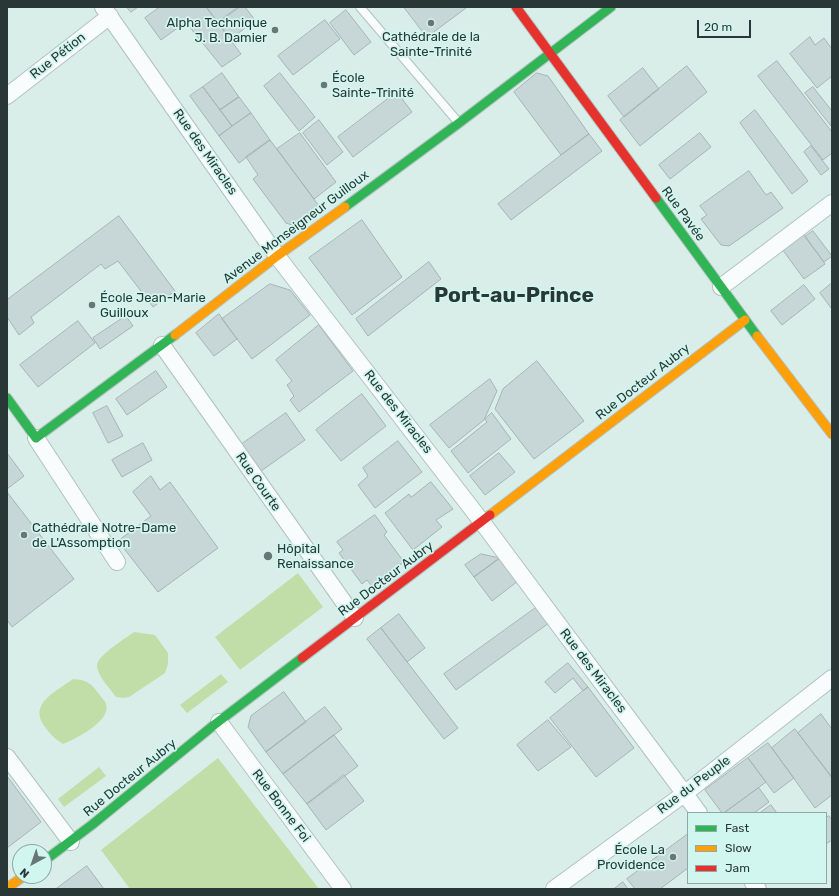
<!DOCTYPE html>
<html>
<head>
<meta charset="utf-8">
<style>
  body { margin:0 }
  #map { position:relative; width:839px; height:896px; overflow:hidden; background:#d9ede9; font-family:Rubik,sans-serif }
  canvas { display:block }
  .frame { position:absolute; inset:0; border:8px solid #293836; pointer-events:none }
  .legend { position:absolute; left:687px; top:812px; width:140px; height:72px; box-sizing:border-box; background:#d1f5ef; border:1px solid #8ea9a5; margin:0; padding:5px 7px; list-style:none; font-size:12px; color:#293836 }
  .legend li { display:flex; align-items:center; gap:8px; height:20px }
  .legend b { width:20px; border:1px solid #8ea9a5 }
  .north { position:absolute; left:12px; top:844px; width:40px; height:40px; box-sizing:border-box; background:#d1f5ef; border:1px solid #8ea9a5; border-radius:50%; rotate:220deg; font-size:11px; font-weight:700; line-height:16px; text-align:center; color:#293836 }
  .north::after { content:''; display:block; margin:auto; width:14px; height:18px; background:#677775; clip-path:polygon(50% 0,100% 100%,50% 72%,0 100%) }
  .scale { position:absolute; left:697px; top:20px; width:54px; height:18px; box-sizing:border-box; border:2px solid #293836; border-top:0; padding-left:5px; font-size:12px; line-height:14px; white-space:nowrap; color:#293836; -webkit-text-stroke:3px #d1f5ef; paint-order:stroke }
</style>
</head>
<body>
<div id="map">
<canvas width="839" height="896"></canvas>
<div class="frame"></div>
<ul class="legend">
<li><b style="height:5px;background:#30b455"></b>Fast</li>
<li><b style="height:5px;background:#ff9f0a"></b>Slow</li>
<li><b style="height:5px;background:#e5322d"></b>Jam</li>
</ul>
<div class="north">N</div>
<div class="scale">20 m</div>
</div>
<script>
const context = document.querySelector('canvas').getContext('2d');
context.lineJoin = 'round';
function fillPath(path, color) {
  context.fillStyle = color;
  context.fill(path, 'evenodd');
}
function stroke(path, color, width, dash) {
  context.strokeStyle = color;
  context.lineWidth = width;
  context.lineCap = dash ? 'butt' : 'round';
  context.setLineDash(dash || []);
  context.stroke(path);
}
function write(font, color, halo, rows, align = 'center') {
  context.font = font + ' Rubik,sans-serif';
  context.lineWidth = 3.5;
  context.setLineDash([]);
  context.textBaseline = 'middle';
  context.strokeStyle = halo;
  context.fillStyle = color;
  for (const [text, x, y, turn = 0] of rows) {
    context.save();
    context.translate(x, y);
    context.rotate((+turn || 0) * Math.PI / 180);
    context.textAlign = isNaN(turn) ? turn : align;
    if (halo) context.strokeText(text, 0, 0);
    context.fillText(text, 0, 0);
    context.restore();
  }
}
const green = new Path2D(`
  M298,573L323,607L240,670L215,637Z
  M134,632L155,635L168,653V664L165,673L129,697L123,698L116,697C110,688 97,676 97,665C98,655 126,638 134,632Z
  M221,674L228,682L187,713L180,705Z
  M73,679C87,680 91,683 99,694C101,697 105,701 106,704C112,721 75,739 63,744C55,739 50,734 45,727C27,704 57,691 73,679Z
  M218,758L319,889H130L101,850Z
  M99,767L106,776L64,807L58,799Z`);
const building = new Path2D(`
  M127,7H138L131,12Z
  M160,7H206L241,54L222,67L188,25L183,24L161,40L145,18Z
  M207,7H238L218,22Z
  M240,7H245L255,20L231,39L218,23Z
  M404,7H465L466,8L427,37Z
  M346,10L371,42L354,55L330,23Z
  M325,20L340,39L293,75L278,56Z
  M810,37L815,45L824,38L832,49V76L817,88L790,54Z
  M777,61L832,132V153L823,160L758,76Z
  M687,66L707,92L640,146L620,120Z
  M643,68L659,89L624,117L608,96Z
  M222,73L239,97L220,110L203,87Z
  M280,73L315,117L299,131L264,86Z
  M537,73L548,76L589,134L561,155L514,92Z
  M203,87L232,126L219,136L190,96Z
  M813,87L832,111L831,126L805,93Z
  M397,92L412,112L353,157L338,137Z
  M239,97L251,113L232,126L220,110Z
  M755,110L808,181L792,194L740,123Z
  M251,113L270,140L239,163L219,136Z
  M319,120L343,152L327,165L303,133Z
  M300,133L336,182L314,199L277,149Z
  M700,133L711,147L670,179L659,165Z
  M589,134L602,151L511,220L498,204Z
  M270,140L319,206L292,225L286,223L253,179L258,175L246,157Z
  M811,146L829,169L821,175L804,152Z
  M749,171L766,195L771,192L783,208L729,246L721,245L701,219L707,215L700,206Z
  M119,216L175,291L153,307L118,261L105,269L101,264L31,317L34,323L19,335L7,317V300Z
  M362,220L402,277L352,315L309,258Z
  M813,231L832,256L824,262L805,237Z
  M803,233L825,264L804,279L782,249Z
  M429,262L441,279L368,336L356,319Z
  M832,283V308H831L820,293Z
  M270,284L290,290L310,315L252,359L222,319Z
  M804,285L815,299L782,325L771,311Z
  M219,314L237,339L214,356L196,333Z
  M126,316L133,326L100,349L93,338Z
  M78,321L95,343L38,387L20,365Z
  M319,325L353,371L299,412L290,400L294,396L287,385L292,381L276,360Z
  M537,361L584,421L534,459L495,409L503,389Z
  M156,371L167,387L127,415L116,399Z
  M490,379L497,391L484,420L449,448L430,425Z
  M362,394L386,426L341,461L316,430Z
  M107,406L123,436L108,443L93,413Z
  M286,413L305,440L261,471L242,444Z
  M492,413L511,439L468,473L451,451L487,422L485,419Z
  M398,441L422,472L375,508L358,485L368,476L363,468Z
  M143,443L152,460L122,477L112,460Z
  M7,453L24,476L7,489Z
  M499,453L515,472L485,495L470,476Z
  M151,476L160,490L170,482L218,548L158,592L118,541L151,516L133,492Z
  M431,482L453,509L436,520L442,527L413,550L385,513L409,494L411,497Z
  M7,492L74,579L12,627L7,620Z
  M375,515L387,532L384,535L404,562L372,586L367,580L362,584L339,553L343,550L337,542Z
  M481,554L500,558L474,577L465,565Z
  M500,558L518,581L492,601L474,577Z
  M537,607L549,623L456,690L444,674Z
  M399,614L425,648L407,662L381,628Z
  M381,628L458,728L444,739L367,639Z
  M568,663L588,687L583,691L573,678L555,693L545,682Z
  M588,687L634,748L596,777L550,718Z
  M284,692L306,722L266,752L248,727L251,716Z
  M325,707L342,729L283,774L266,752Z
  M821,714L832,729V777L798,733Z
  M548,720L571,747L538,771L517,745Z
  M795,729L832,778V795L815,808L772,748Z
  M334,735L358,766L307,804L283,774Z
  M768,743L794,778L774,793L748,758Z
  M748,758L766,782L724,813H722L705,790Z
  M344,775L364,801L326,830L307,804Z
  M7,776L41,822L7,848Z
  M759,788L769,802L754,813H724Z
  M771,805L777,813H760Z
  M829,816L832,820V840L826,844V818Z
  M688,834V868L660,889H635L627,879Z
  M87,866L104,889H56Z
  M623,882L628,889H614Z`);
const lane = new Path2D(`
  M360,7L458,122`);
const street = new Path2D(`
  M103,7L277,256L482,522L699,813
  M7,96L110,16
  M721,287L832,203
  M162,345L355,618
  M36,438L117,562
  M219,722L343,889
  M7,757L71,842
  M753,883L758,889
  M554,889L684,794L832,678`);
const fast = new Path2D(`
  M656,198L757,336
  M345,207L459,123L611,7
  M7,398L36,438L175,335
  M44,861L93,824L214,725L302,658`);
const slow = new Path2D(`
  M175,335L277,256L345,207
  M757,336L832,434
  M490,515L745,320
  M7,888L24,876`);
const jam = new Path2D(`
  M516,7L656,198
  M302,658L490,515`);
const markers = [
  [431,23,4,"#677775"],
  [275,30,4,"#677775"],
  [324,85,4,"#677775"],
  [92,305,4,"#677775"],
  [24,535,4,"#677775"],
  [268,556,5,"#677775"],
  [673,857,4,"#677775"]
];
const poiNames = [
  ["Alpha Technique",267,23,"right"],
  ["J. B. Damier",267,38,"right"],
  ["Cathédrale de la",431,37,"center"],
  ["Sainte-Trinité",431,52,"center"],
  ["École",332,78],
  ["Sainte-Trinité",332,93],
  ["École Jean-Marie",100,298],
  ["Guilloux",100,313],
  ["Cathédrale Notre-Dame",32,528],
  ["de L'Assomption",32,543],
  ["Hôpital",277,549],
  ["Renaissance",277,564],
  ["École La",665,850,"right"],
  ["Providence",665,865,"right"]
];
const streetNames = [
  ["Rue Pétion",58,56,-38],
  ["Rue des Miracles",205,152,55],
  ["Rue Pavée",683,214,54],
  ["Avenue Monseigneur Guilloux",296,227,-37],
  ["Rue Docteur Aubry",643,382,-38],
  ["Rue des Miracles",398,412,52],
  ["Rue Courte",258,482,55],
  ["Rue Docteur Aubry",386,579,-37],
  ["Rue des Miracles",593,671,53],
  ["Rue Docteur Aubry",130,778,-39],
  ["Rue du Peuple",694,785,-37],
  ["Rue Bonne Foi",281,806,53]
];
const townNames = [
  ["Port-au-Prince",514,296]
];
fillPath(green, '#c2dea8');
fillPath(building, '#c7d6d6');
stroke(building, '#a5b4b4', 1);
stroke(lane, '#b1c2bf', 10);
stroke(street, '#b1c2bf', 18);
stroke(fast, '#b1c2bf', 11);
stroke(slow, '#b1c2bf', 11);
stroke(jam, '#b1c2bf', 11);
stroke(lane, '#f9fcfc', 8);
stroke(street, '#f9fcfc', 16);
stroke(fast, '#30b455', 9);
stroke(slow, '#ff9f0a', 9);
stroke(jam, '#e5322d', 9);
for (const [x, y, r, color] of markers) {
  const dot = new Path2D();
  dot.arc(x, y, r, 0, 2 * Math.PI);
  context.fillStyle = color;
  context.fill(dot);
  stroke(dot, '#d1f5ef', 1.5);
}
write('13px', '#293836', '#d1f5ef', poiNames, 'left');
write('13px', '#293836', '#d1f5ef', streetNames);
write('bold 21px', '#293836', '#d1f5ef', townNames);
</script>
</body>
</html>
